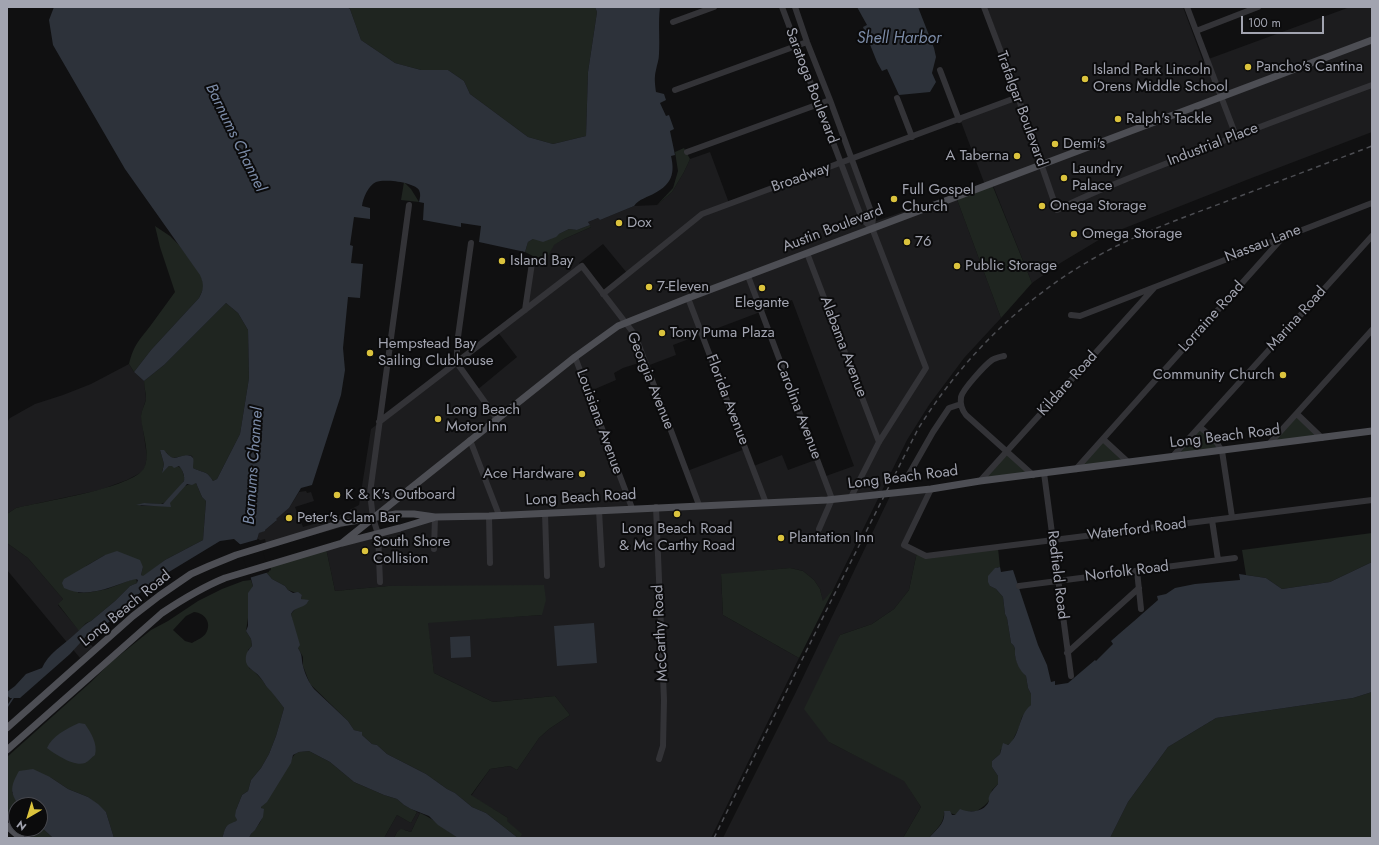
<!DOCTYPE html>
<html>
<head>
<meta charset="utf-8">
<style>
  body { margin:0 }
  #map { position:relative; width:1379px; height:845px; overflow:hidden; background:#101011; font-family:Jost,sans-serif }
  canvas { display:block }
  .frame { position:absolute; inset:0; border:8px solid #a2a4b0; pointer-events:none }
  .north { position:absolute; left:8px; top:797px; width:40px; height:40px; box-sizing:border-box; background:#0b0b0c; border:1px solid #47484e; border-radius:50%; rotate:218deg; font-size:11px; font-weight:700; line-height:16px; text-align:center; color:#a2a4b0 }
  .north::after { content:''; display:block; margin:auto; width:14px; height:18px; background:#dbc33d; clip-path:polygon(50% 0,100% 100%,50% 72%,0 100%) }
  .scale { position:absolute; left:1241px; top:16px; width:83px; height:18px; box-sizing:border-box; border:2px solid #a2a4b0; border-top:0; padding-left:5px; font-size:12px; line-height:14px; white-space:nowrap; color:#a2a4b0; -webkit-text-stroke:3px #0b0b0c; paint-order:stroke }
</style>
</head>
<body>
<div id="map">
<canvas width="1379" height="845"></canvas>
<div class="frame"></div>
<div class="north">N</div>
<div class="scale">100 m</div>
</div>
<script>
const context = document.querySelector('canvas').getContext('2d');
context.lineJoin = 'round';
function fillPath(path, color) {
  context.fillStyle = color;
  context.fill(path, 'evenodd');
}
function stroke(path, color, width, dash) {
  context.strokeStyle = color;
  context.lineWidth = width;
  context.lineCap = dash ? 'butt' : 'round';
  context.setLineDash(dash || []);
  context.stroke(path);
}
function write(font, color, halo, rows, align = 'center') {
  context.font = font + ' Jost,sans-serif';
  context.lineWidth = 4;
  context.setLineDash([]);
  context.textBaseline = 'middle';
  context.strokeStyle = halo;
  context.fillStyle = color;
  for (const [text, x, y, turn = 0] of rows) {
    context.save();
    context.translate(x, y);
    context.rotate((+turn || 0) * Math.PI / 180);
    context.textAlign = isNaN(turn) ? turn : align;
    if (halo) context.strokeText(text, 0, 0);
    context.fillText(text, 0, 0);
    context.restore();
  }
}
const built = new Path2D(`
  M987,7H1183L1203,61L1350,7H1372V132L1249,179L1107,235L1062,262L1032,283L992,183L985,185L960,119L1020,96Z
  M710,152L729,203L852,159L876,221L955,194L1001,318L964,358L929,405L907,440L834,588L823,602L820,589L814,580L803,571L790,568L721,575L723,615L799,658L711,838H520L521,834L506,821L508,818L471,796L490,769L510,766L517,770L539,738L549,729L570,715L555,696L493,702L434,673L427,622L542,615L425,587L388,586L335,591L326,548L434,517L414,515L371,519L296,540L266,543L265,539L257,541L259,533L265,530L276,521L275,519L289,508L299,492L306,491L307,493L311,492L314,501L295,507L303,527L334,518L359,505L371,429L456,364L477,390L517,357L497,331L526,309L534,257L545,262L553,245L564,239L591,227L588,222L598,218L600,220L634,206L657,205L672,192L684,172L690,159ZM603,244L627,273L603,292L579,263ZM792,300L854,466L826,476L818,459L788,470L782,455L751,467L745,449L687,471L697,505L631,508L588,392L616,380L614,373L623,368L645,361L647,366L676,355L673,345Z
  M129,364L134,372L144,381L146,399L141,415L147,457L145,467L142,472L127,480L100,490L16,508L7,514V422L10,418L35,404L63,395L91,384Z
  M932,489L904,545L917,552L909,590L894,609L872,624L840,635L829,742L904,780L921,807L903,838H723L794,696L891,494Z
  M7,543L28,558L63,599L58,605L93,647L80,658L7,570Z
  M417,812L420,813L411,832L405,830L397,832L394,838H384L397,815L411,823Z`);
const green = new Path2D(`
  M347,7H595L597,12L588,72L586,136L553,144L528,137L470,94L464,81L448,70H421L395,63L361,40L350,9Z
  M684,148L690,159L684,172L672,192L657,205L673,188L678,171L675,152Z
  M404,182L411,189L419,202L401,200Z
  M991,182L1032,283L1001,318L955,194Z
  M590,225L591,227L564,239L554,245L545,262L525,252L528,242L533,239L559,234L569,229L577,230Z
  M155,226L170,236L179,245L201,275L204,287L199,298L151,350L134,372L129,364C134,344 139,341 151,325C159,314 167,303 175,292L160,247Z
  M226,303L238,313L248,330L249,378L240,434L217,479L213,481C207,470 202,473 193,468V458L192,456L189,455L173,458L169,456L167,453L160,450L164,464L162,472L169,466C183,466 181,467 185,479C182,485 167,503 161,504C154,504 146,502 140,506H170L169,503C176,492 183,484 196,483L202,497L206,501L203,540L165,560L143,577L141,575L143,567L105,555L86,566L78,593L92,592L107,589L136,578L137,583L130,586L115,601L91,621L86,623L79,631L58,604L63,599L28,558L7,543V514L16,508C40,502 134,488 144,468C151,455 142,432 141,417C141,411 145,405 146,399C146,393 144,386 144,381L164,365Z
  M1297,416L1319,437L1272,443Z
  M1200,429L1213,441L1219,449L1179,454Z
  M1103,442L1124,461L1080,467Z
  M1007,454L1029,474L984,480Z
  M1372,533V562L1330,582L1282,589L1266,578L1246,575L1242,550Z
  M326,548L335,591L388,586L544,585L546,600L542,615L428,623L434,673L493,702L555,696L570,715L549,729L539,738L517,770L510,766L490,769L471,795L508,818L507,821L522,834L520,838H518L486,813L472,807L455,793L447,789L426,774L387,754L377,745L372,744L362,735L361,732L354,730L348,721L310,684L303,666V657L298,648L291,614L297,607H300L303,600L301,599L302,595L288,590L285,586L272,579L266,572L271,570L270,565Z
  M998,548L1000,567H997L990,586L996,589L1003,597L1005,614L1007,618L1011,643C1016,647 1015,650 1015,655C1016,662 1021,671 1026,676L1028,688L1031,694V705L1022,717L1019,727L1012,742L1001,749L1000,754L992,761V767L998,776V784L992,790L989,801L984,806L977,811L966,812L956,815L944,811C945,823 936,829 929,838H903L921,807L904,781L829,742L804,709L840,635L872,624L894,609L909,590L917,552L926,557Z
  M790,568L803,571L814,580L820,589L823,601L834,588L799,658L723,615L721,574Z
  M251,580L253,586L246,631L251,639L252,646L248,650L249,668L254,671L263,681L266,686L270,689L284,708L276,736L269,754L261,768L251,780L248,791L242,795L236,810L237,820L234,823L226,827L222,838H114L106,812L88,797L68,789L50,777L12,792L19,805H16V823L7,812V757L91,682L110,663L151,630L168,621L198,601L222,589L243,581ZM194,612C205,613 212,623 206,633C204,637 197,640 192,643L185,641L173,630L186,616Z
  M1372,692V838H1110L1128,802L1168,747L1216,718L1353,698Z
  M309,751L330,762L354,782L384,795L397,799L404,805L417,812L411,823L397,815L384,838H249C252,830 261,825 262,817C263,815 261,809 261,807L290,763C295,751 297,752 309,751Z
  M420,813C433,818 446,830 458,838H394L397,832L401,829L411,832Z
  M40,826L53,838H34L23,829H40Z`);
const water = new Path2D(`
  M54,7H347L350,9L361,40L395,63L421,70H448L464,81L470,94L528,137L553,144L586,136L588,72L597,12L595,7H660C658,22 660,39 659,54C659,60 657,64 656,70C654,77 655,85 656,92L664,94L666,100L660,103L666,116L669,115L674,129L670,131L675,155L671,156C675,173 672,184 655,193C648,197 639,199 634,206L600,220L598,218L588,222L590,225L577,230L569,229L559,234L556,237L543,242L533,239L528,242L525,252L479,242L481,226L461,223V227L423,220L424,203L419,202C420,198 421,194 419,190C413,182 385,179 376,182C368,186 363,198 362,206L370,208V219L354,217L350,245L353,246L351,263L363,264L360,298L348,297L343,348L345,370L341,395L312,485L301,488L289,508L276,519L277,520L265,530V531L259,533L257,540L266,572L272,579L285,586L288,590L293,593L298,592L302,595L301,599L309,600C308,601 307,604 305,605C299,609 295,607 291,614L300,645L298,648C303,656 301,658 303,666C305,674 309,683 314,689L348,721L354,730L362,732V735L372,744L377,745L387,754L426,774L447,789L455,793L472,807L486,813L518,838H458L438,825L429,816L411,809L404,805L397,799L384,795L354,782L330,762L309,751L299,752L293,755L291,763L267,802L261,807V808L264,809L263,817L255,830L251,834L249,838H222C224,834 224,828 228,825C232,822 234,823 237,820L235,816L236,810L242,795L248,791L251,780L261,768L269,754L276,736L284,708C278,700 273,693 266,686C264,683 262,679 259,676C255,671 248,669 246,662C245,655 247,651 252,646L251,639L246,631L248,626V593L253,586L242,546L234,539L220,541L154,581L134,598L112,620L97,630L90,632L70,654L20,698H10L7,695V692L15,686L26,674L42,668C48,654 63,645 74,635C80,630 84,624 91,621L115,601L130,586L137,583L138,580L136,579C112,585 89,600 64,588L62,583L64,579L105,555L117,551L140,560L143,567L141,575L143,576L165,560L203,540L206,501L202,497L196,483L192,485L187,484L170,503L171,507L136,505L144,503L163,504L184,481C185,477 183,470 179,466L174,468L172,466H169L162,473L164,464L160,450H164C167,453 169,457 174,458C179,458 189,452 193,458C194,460 193,465 193,468C202,473 207,470 213,481L217,479L240,434L249,378L248,330L238,313L226,303L164,365L144,381L134,372L151,350L199,298C204,289 204,284 200,275L125,169L53,45L49,20Z
  M857,7H918L934,48L936,57L932,73L936,82L930,92L899,95L887,69L882,71L877,62L863,27L867,25Z
  M1372,562V692L1353,698L1216,718L1168,747L1128,802L1110,838H929C936,830 946,823 944,811H950L952,815H955L960,809C969,813 984,813 989,801C989,800 988,798 989,797C990,792 995,788 998,784V776L992,767V761L1000,754L1003,743L1008,745C1021,735 1018,715 1031,705V694L1028,688L1026,676C1020,671 1016,663 1015,655C1015,650 1016,647 1011,643L1007,618L1005,614L1003,597L996,589L990,586L988,582V576L995,568L1000,567L1001,572L1013,570L1038,645L1047,665L1051,682L1055,681V685L1068,683L1095,660L1096,661L1113,644L1111,641C1126,628 1142,614 1158,600L1157,596L1166,594L1175,588L1195,584L1240,580L1239,574L1266,578L1282,589L1330,582Z
  M594,623L597,663L557,666L554,626Z
  M470,636L471,657L451,658L450,637Z
  M79,723L85,724C91,733 98,744 95,755C92,757 89,761 85,763C74,767 55,754 47,748C52,736 66,729 79,723Z
  M33,769L50,777L68,789L88,797L98,804L106,812L114,838H53L40,826V805H19C9,792 11,785 19,771Z`);
const pier = new Path2D(`
  M259,539L269,572L249,578L240,547L238,545Z`);
const stream = new Path2D(`
  M7,698L8,696
  M7,707L13,698`);
const minor = new Path2D(`
  M782,7L862,219L872,228
  M795,7L807,42L830,100L873,217L872,228L926,368L879,442L851,497
  M984,7L1018,97L1057,210C1096,190 1137,175 1178,159C1242,133 1307,109 1372,85
  M1187,7L1236,136
  M673,22L714,7
  M1196,31L1258,7
  M940,70L959,120
  M675,90L807,42
  M897,98L912,137
  M687,152L830,100
  M471,243L457,344V363L497,419
  M807,253L879,442
  M748,276L832,499L819,529
  M603,294L702,214L1018,97
  M688,298L766,503
  M525,310L532,263
  M1071,315L1080,316L1372,203
  M1004,356C1000,357 995,358 992,360C985,365 963,389 961,397C960,404 962,410 966,415L1033,475
  M575,357L632,508
  M1297,414L1322,438
  M379,422L582,266L635,335L699,505
  M1200,427L1215,440L1222,451L1232,517
  M1103,439L1128,462
  M470,440L499,515
  M1269,444L1372,330
  M1173,456L1372,236
  M1076,469L1284,236
  M1044,473L1071,676
  M908,476L933,432L949,408L961,404
  M980,481L1154,288
  M931,489L904,545L926,556L1372,500
  M656,507L664,700L663,746L659,759
  M599,510L602,565
  M545,513L547,576
  M489,516L490,563
  M1212,520L1218,560
  M434,549L435,517
  M1137,571L1141,609
  M380,582L378,534L373,518L370,493L409,205
  M1019,586L1235,558
  M1067,653L1139,588`);
const major = new Path2D(`
  M342,543L575,357L618,326L688,298L1372,40
  M7,728L133,616L159,596L191,574L209,566L236,555L341,523L396,514H414L435,517L489,516L827,500L931,489L980,481L1372,431
  M7,750L162,613C183,599 203,587 225,578L342,543L400,528L433,518
  M7,826L21,838`);
const rail = new Path2D(`
  M714,838L830,603L918,429C961,360 1019,302 1089,261C1131,236 1177,220 1222,203C1272,184 1322,165 1372,146`);
const markers = [
  [1248,67,4,"#dbc33d"],
  [1085,79,4,"#dbc33d"],
  [1118,119,4,"#dbc33d"],
  [1055,144,4,"#dbc33d"],
  [1017,156,4,"#dbc33d"],
  [1064,178,4,"#dbc33d"],
  [894,199,4,"#dbc33d"],
  [1042,206,4,"#dbc33d"],
  [619,223,4,"#dbc33d"],
  [1074,234,4,"#dbc33d"],
  [907,242,4,"#dbc33d"],
  [502,261,4,"#dbc33d"],
  [957,266,4,"#dbc33d"],
  [649,287,4,"#dbc33d"],
  [762,288,4,"#dbc33d"],
  [662,333,4,"#dbc33d"],
  [370,353,4,"#dbc33d"],
  [1283,375,4,"#dbc33d"],
  [438,419,4,"#dbc33d"],
  [582,474,4,"#dbc33d"],
  [337,495,4,"#dbc33d"],
  [677,514,4,"#dbc33d"],
  [289,518,4,"#dbc33d"],
  [781,538,4,"#dbc33d"],
  [365,551,4,"#dbc33d"]
];
const poiNames = [
  ["Pancho's Cantina",1256,67],
  ["Island Park Lincoln",1093,70],
  ["Orens Middle School",1093,87],
  ["Ralph's Tackle",1126,119],
  ["Demi's",1063,144],
  ["A Taberna",1009,156,"right"],
  ["Laundry",1072,169],
  ["Palace",1072,186],
  ["Full Gospel",902,190],
  ["Church",902,207],
  ["Onega Storage",1050,206],
  ["Dox",627,223],
  ["Omega Storage",1082,234],
  ["76",915,242],
  ["Island Bay",510,261],
  ["Public Storage",965,266],
  ["7-Eleven",657,287],
  ["Elegante",762,303,"center"],
  ["Tony Puma Plaza",670,333],
  ["Hempstead Bay",378,344],
  ["Sailing Clubhouse",378,361],
  ["Community Church",1275,375,"right"],
  ["Long Beach",446,410],
  ["Motor Inn",446,427],
  ["Ace Hardware",574,474,"right"],
  ["K & K's Outboard",345,495],
  ["Peter's Clam Bar",297,518],
  ["Long Beach Road",677,529,"center"],
  ["& Mc Carthy Road",677,546,"center"],
  ["Plantation Inn",789,538],
  ["South Shore",373,542],
  ["Collision",373,559]
];
const streetNames = [
  ["Saratoga Boulevard",811,86,69],
  ["Trafalgar Boulevard",1021,109,70],
  ["Industrial Place",1213,145,-21],
  ["Broadway",801,178,-20],
  ["Austin Boulevard",833,229,-21],
  ["Nassau Lane",1263,244,-21],
  ["Lorraine Road",1212,317,-48],
  ["Marina Road",1297,319,-48],
  ["Alabama Avenue",843,347,69],
  ["Georgia Avenue",650,381,68],
  ["Kildare Road",1068,384,-48],
  ["Florida Avenue",727,400,69],
  ["Carolina Avenue",798,410,69],
  ["Louisiana Avenue",599,422,70],
  ["Long Beach Road",1225,437,-7],
  ["Long Beach Road",903,478,-7],
  ["Long Beach Road",581,498,-3],
  ["Waterford Road",1137,530,-7],
  ["Norfolk Road",1127,572,-7],
  ["Redfield Road",1057,575,83],
  ["Long Beach Road",126,609,-39],
  ["McCarthy Road",661,633,-93]
];
const waterNames = [
  ["Shell Harbor",899,39],
  ["Barnums Channel",235,138,64],
  ["Barnums Channel",254,466,-86]
];
fillPath(built, '#1c1c1e');
fillPath(green, '#1f2520');
fillPath(water, '#2d323a');
fillPath(pier, '#101011');
stroke(stream, '#2d323a', 1.5);
stroke(minor, '#333337', 6);
stroke(major, '#4d4e54', 7);
stroke(rail, '#4c4d52', 1.5, [5, 4]);
for (const [x, y, r, color] of markers) {
  const dot = new Path2D();
  dot.arc(x, y, r, 0, 2 * Math.PI);
  context.fillStyle = color;
  context.fill(dot);
  stroke(dot, '#0b0b0c', 1.5);
}
write('15px', '#a2a4b0', '#0b0b0c', poiNames, 'left');
write('15px', '#a2a4b0', '#0b0b0c', streetNames);
write('italic 16px', '#7c8ca8', '#0b0b0c', waterNames);
</script>
</body>
</html>
